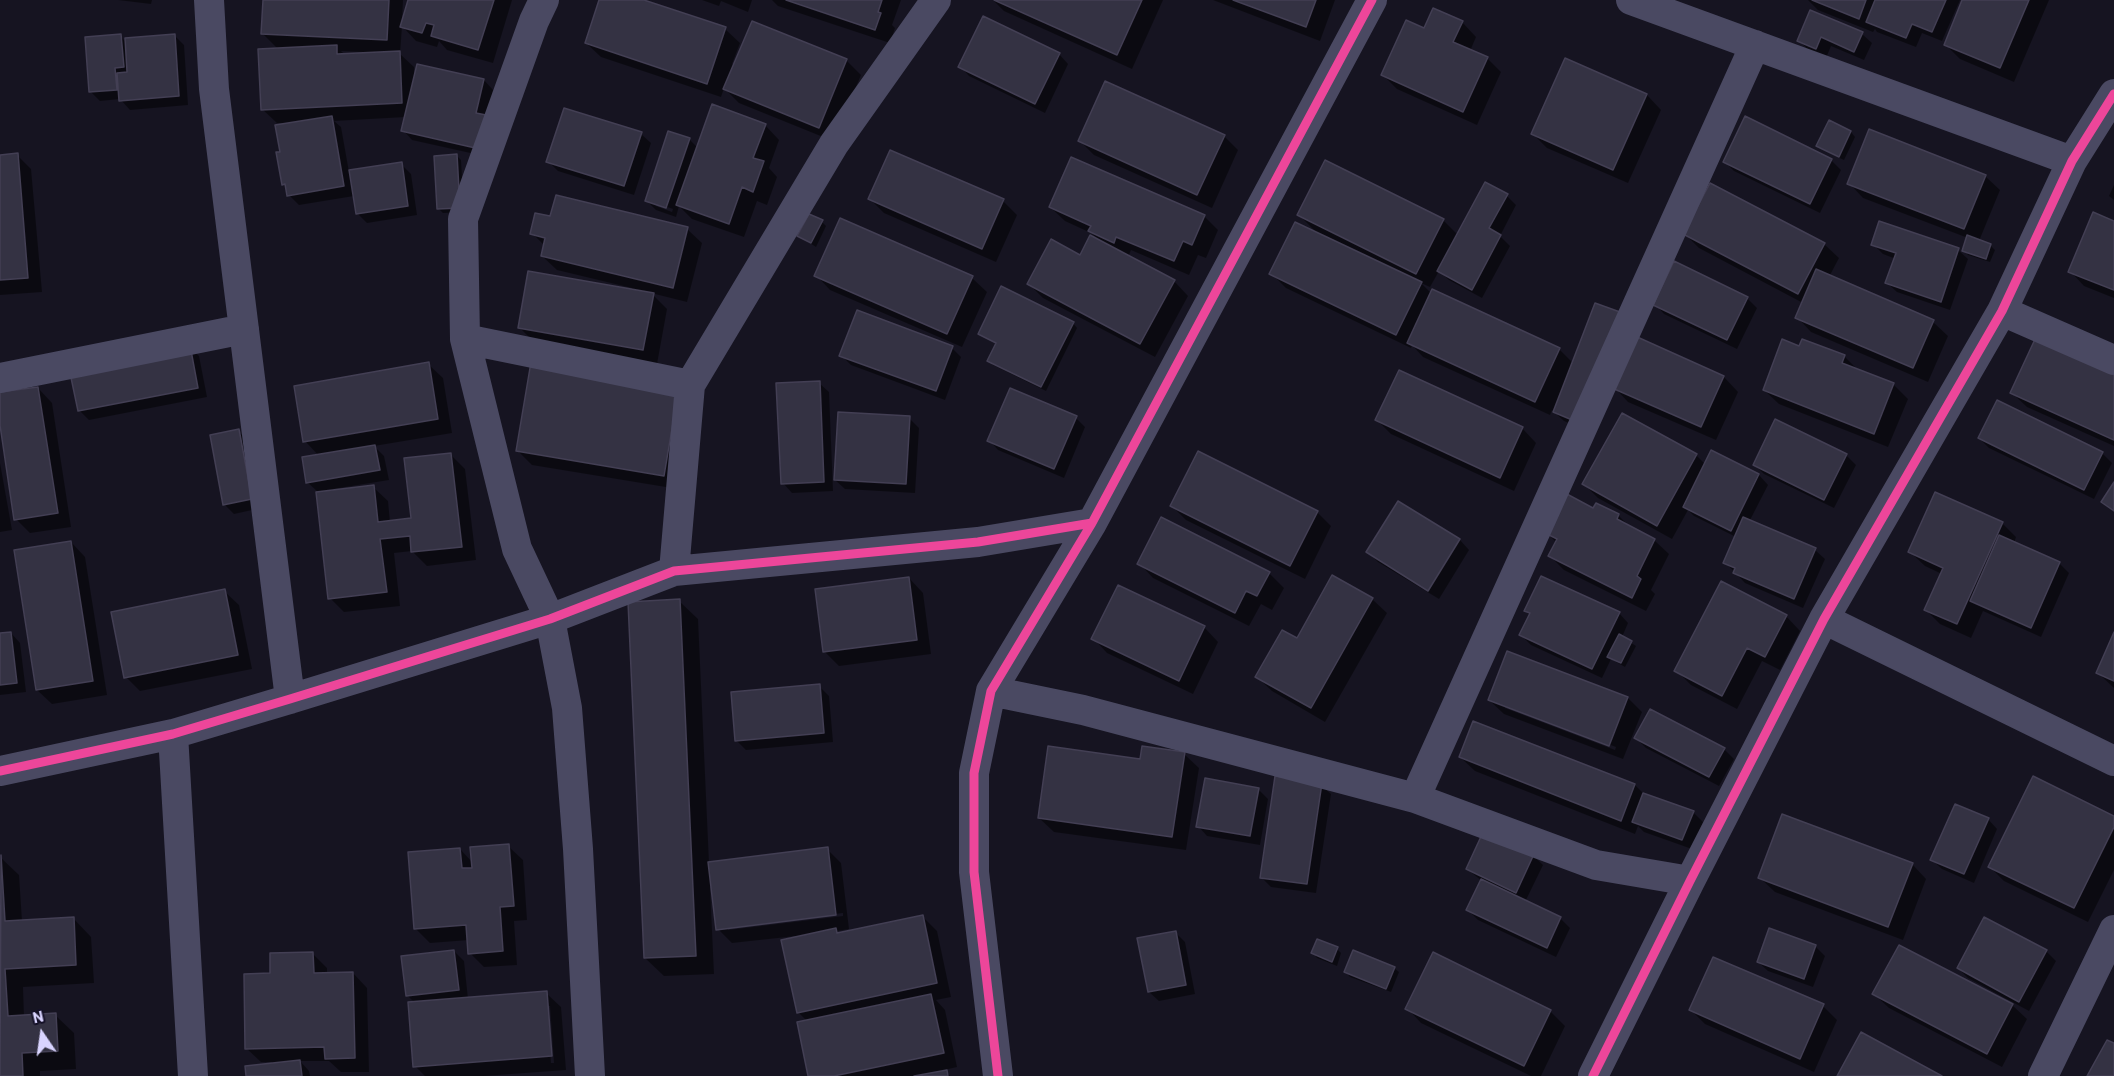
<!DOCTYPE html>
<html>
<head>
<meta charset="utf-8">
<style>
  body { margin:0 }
  #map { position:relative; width:2114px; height:1076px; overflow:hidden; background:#161421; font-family:Barlow,sans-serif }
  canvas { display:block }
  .north { position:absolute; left:12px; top:1004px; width:60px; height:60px; -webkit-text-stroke:4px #130f26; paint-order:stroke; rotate:347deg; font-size:16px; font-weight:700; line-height:24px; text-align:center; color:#d9d4ff }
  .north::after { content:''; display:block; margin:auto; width:21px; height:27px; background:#d9d4ff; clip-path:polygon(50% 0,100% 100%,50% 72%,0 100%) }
</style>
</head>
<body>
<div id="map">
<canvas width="2114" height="1076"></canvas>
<div class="north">N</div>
</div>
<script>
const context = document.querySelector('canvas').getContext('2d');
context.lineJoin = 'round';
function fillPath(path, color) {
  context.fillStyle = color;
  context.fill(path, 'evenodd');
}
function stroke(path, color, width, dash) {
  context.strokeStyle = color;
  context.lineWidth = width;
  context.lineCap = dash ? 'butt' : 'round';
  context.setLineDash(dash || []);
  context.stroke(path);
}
const shadow = new Path2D(`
  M118,0H152L151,4Z
  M264,0H403L402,21L410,0H512L493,63L447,50L439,41L437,47L416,41L402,26L400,54L414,67V78L484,80L493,90L487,117L493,158L412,140L403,130L406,117L334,121L341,127L349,172L401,164L411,174L417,215L367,223L357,213L354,196L299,205L289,195L288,188L283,184L281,154L285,123H277L262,109L278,49L262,33ZM341,51L363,52V54L345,55Z
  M601,0H639L725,29L740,43L732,64L735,65L846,60L861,75L833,141L739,103L724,88L721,97L601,57L586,43Z
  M702,0H752L748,12L721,1L719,6Z
  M772,0H901L892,25L895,28L890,43L778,6Z
  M993,0H1163L1132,69L1004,11Z
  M1213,0H1335L1320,41Z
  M1808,0H1960L1942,41L1922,33L1916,47L1877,32L1875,29L1873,32L1818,10Z
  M1964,0H2049L2014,82L1960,59L1945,44Z
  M1811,12L1862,34L1872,43L1864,60L1831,46L1826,58L1808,50L1799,40Z
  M1462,22L1476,37L1470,51L1487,58L1501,72L1477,125L1397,89L1383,75L1424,30Z
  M174,35L184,45L188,105L130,110L120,99L100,101L91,92L120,36L126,42Z
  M1059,54L1068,64L1045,113L969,76L960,66Z
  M1566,60L1647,95L1661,110L1628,183L1547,148L1533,134Z
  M1830,122L1851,132L1855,137L1844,160L1823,150L1818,146Z
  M765,125L779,140L769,168L777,177L767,205L757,201L744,237L692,219L679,206L676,217L656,210L646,200L689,139L698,148ZM656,203L673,209L672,212L656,206Z
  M641,134L651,143L634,195L558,171L548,161Z
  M1224,136L1238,150L1212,208L1094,155L1080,141Z
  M17,155L31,169L42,292L0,295V157Z
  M457,156L461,160L464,212L443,213L438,208Z
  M1831,160L1841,170L1820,213L1734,171L1725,162Z
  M1985,176L2000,190L1979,241L1990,245L1995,250L1990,262L1968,255L1964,250L1968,238L1863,198L1849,183Z
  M2114,185V200L2109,196Z
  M1507,196L1516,205L1500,236L1510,246L1482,298L1449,280L1439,271L1430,287L1421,283L1432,294L1433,291L1559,349L1573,363L1587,430L1564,421L1552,410L1550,415L1423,357L1412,345L1411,348L1286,288L1271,273L1317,233L1299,215L1443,220L1458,235Z
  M870,199L1003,201L1017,215L996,262L884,213Z
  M1050,207L1204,216L1218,230L1206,258L1198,255L1189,275L1131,250L1128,257L1174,281L1188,296L1155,357L1043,298L1029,284L1081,257L1099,240L1091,233L1065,221Z
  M552,218L687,229L702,243L687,302L651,293L667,309L657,364L534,342L519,327L631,291L632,288L557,270L542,256L545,246L532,233Z
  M841,220L972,278L987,292L962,347L830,290L816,275Z
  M822,222L826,226L816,247L799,236Z
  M2114,222V298L2084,286L2070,271Z
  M1685,234L1824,244L1839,258L1829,277L1933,322L1948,336L1928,382L1811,332L1797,317L1803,303L1699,248Z
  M1873,244L1958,250L1968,259L1950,310L1897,292L1887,283L1896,259L1883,254Z
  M1747,298L1757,308L1737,349L1664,314L1655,304Z
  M1073,323L1077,328L1046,391L993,365L989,361L997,344L979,334Z
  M1636,338L1724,377L1738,392L1716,440L1628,402L1614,387Z
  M189,346L199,356L207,397L89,420L80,411Z
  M952,348L961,357L945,400L851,365L841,355Z
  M1799,348L1844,356L1859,371L1893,384L1908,399L1888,447L1779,404L1764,390Z
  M428,364L443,378L452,433L374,446L384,456L389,480L333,489V492L373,487L388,501L390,522L413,519L450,454L465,469L476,560L427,566L412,551L394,553L400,606L344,612L330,598L318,492L307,482L319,456L305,441Z
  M2114,373V446L2027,407L2012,393Z
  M819,383L829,392L833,491L792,493L783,483Z
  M38,388L52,403L71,527L30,533L16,519L0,415V394Z
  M693,403L678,489L532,465L517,450Z
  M1623,415L1697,456L1706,465L1712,452L1759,475L1768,485L1749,522L1815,550L1825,559L1803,608L1745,583L1725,562L1736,537L1694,516L1688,510L1672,539L1598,498L1583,483Z
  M909,418L919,428L915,493L845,489L835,480Z
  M1076,418L1085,427L1064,478L998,450L989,440Z
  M1377,420L1522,428L1536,443L1514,491L1391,434Z
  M1776,421L1846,455L1856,465L1834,508L1764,474L1754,464Z
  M238,431L248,441L261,508L234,514L224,504Z
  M1979,438L2102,453L2112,463L2094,499L1989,448Z
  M0,463L12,530L0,532Z
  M1399,503L1460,540L1469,550L1439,599L1378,562L1368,552Z
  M1597,505L1619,516L1631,528L1654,540L1669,554L1651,590L1655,594L1646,611L1564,570L1550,556L1557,543L1547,533L1594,509Z
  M1172,506L1317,512L1331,526L1305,579L1186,520Z
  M2002,523L2016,537L2014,543L2059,563L2069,573L2041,637L1983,611L1971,638L1940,624L1926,610L1942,574L1925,566L1910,552Z
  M71,542L85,557L107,695L52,704L37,690Z
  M1139,563L1269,573L1284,588L1272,610L1261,604L1249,626L1153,578Z
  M909,578L923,593L931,654L839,666L824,651Z
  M1333,578L1372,599L1387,613L1325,722L1272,691L1257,677L1297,640Z
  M224,591L239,605L252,669L140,691L126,677Z
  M679,601L698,619L709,863L827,849L841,863L849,929L837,931L840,934L922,916L937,931L951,997L936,1000L945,1010L957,1067L944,1070L950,1076H810L807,1021L798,1012L796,936L732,943L718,929L712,887H710L714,974L664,976L645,958ZM843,913V916L728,930V927Z
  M1526,611L1619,613L1628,623L1622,637L1636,646L1625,667L1611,659L1602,678L1531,645L1521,635L1531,615Z
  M1786,616L1800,631L1780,670L1762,661L1737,709L1691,685L1676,670Z
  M1204,627L1218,642L1193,694L1107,653L1093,638Z
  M11,633L20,643L26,692L0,695V634Z
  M2114,636V688L2097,672Z
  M819,686L829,696L833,742L746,750L736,740Z
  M1628,698L1642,712L1623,759L1504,714L1489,700ZM1505,705L1616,747L1615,750L1505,708Z
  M1636,738L1724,749L1734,759L1719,786L1646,748Z
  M1184,754L1199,768L1186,850L1054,832L1039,818L1142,761Z
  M1460,757L1635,785L1644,794L1693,812L1703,822L1692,849L1644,832L1638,826L1635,834L1475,771Z
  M1321,785L1331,794L1316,893L1271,887L1261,877Z
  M1258,789L1268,799L1260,845L1207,836L1198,826Z
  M2114,817V870L2088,922L2004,881L1989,866Z
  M1988,819L1997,829L1974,883L1942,869L1932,860Z
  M508,846L523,860L527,920L514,921L517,965L484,967L470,953L469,940L430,943L415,928L460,849L473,863Z
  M1533,855L1543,865L1525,902L1560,918L1570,928L1556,957L1478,920L1468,910L1482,881L1467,869Z
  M0,857L19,875L22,921L73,918L91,937L94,983L23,987L24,1017L55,1015L74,1033L76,1069L40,1071V1076H0Z
  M1912,864L1926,879L1903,940L1775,892L1760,878Z
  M1175,932L1185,942L1195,994L1159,1001L1149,992Z
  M1815,946L1825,956L1813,987L1768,971L1758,962Z
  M1337,949L1341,953L1337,966L1317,958L1313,953Z
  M454,951L464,961L468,999L546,993L561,1007L566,1070L484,1076H425L415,1066V1003L408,996ZM547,1006H550L554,1063H551Z
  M2046,951L2056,961L2029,1011L1968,978L1958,968Z
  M313,954L327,968V974L353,973L367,988L369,1072H341L329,1061H300L309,1071L310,1076H247L272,1064V1062H261L246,1048L272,975Z
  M1434,954L1551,1012L1565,1026L1541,1076H1531L1421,1023L1407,1008Z
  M1394,968L1399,972L1391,992L1350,977L1346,972Z
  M1874,994L2012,1005L2027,1019L2002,1067L1889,1008Z
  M1823,1006L1837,1020L1814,1072L1705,1024L1691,1010Z`);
const building = new Path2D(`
  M263,0H389L387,40L261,34Z
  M408,0H494L478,50L431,36L434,25L426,23L422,33L400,27Z
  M599,0H644L726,27L707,84L585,43Z
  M786,0H882L878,12L881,13L875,30Z
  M994,0H1142L1117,55Z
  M1233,0H1316L1306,27Z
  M1812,0H1866L1859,19Z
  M1875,0H1946L1932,32L1912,24L1906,38L1866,22Z
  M1962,0H2029L2000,68L1944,45Z
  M1433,8L1463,21L1453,42L1488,57L1463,112L1381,75L1406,20L1424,28Z
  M1810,10L1863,32L1854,52L1821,37L1816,49L1797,41Z
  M983,16L1060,53L1035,104L958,67Z
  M752,21L847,59L819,128L723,89Z
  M121,34L124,67L115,68L117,90L89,92L85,37Z
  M175,34L179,96L119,101L117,73L127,72L125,38Z
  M337,45V54L400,51L402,103L261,110L258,49Z
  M1565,58L1647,94L1613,170L1531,134Z
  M417,64L484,79L476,113L491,116L484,150L401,131Z
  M1105,81L1225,135L1197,195L1078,141Z
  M712,104L766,124L753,158L764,161L753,192L742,187L729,224L676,205Z
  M564,108L642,132L624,186L546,162Z
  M332,116L344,186L287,196L285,184L282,185L276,152H280L275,125Z
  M1745,116L1832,159L1810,204L1723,162Z
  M1829,120L1851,131L1839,157L1816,146Z
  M1869,129L1986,175L1964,229L1847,184Z
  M668,131L690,138L666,208L645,201Z
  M890,150L1004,199L982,249L868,199Z
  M18,153L28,278L0,280V155Z
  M457,154L460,208L437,209L434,156Z
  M1071,157L1205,215L1192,245L1183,241L1174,261L1116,237L1114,243L1088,231L1091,226L1049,207Z
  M1325,160L1444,219L1416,274L1297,215Z
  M402,162L408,206L356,214L349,170Z
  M1485,182L1508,194L1489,228L1501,235L1472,290L1437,271Z
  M1710,183L1825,243L1798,294L1683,234Z
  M556,195L688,227L673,288L541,256L545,238L530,234L535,213L550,216Z
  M2093,212L2114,221V290L2068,272Z
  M809,214L823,220L811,243L797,236Z
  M840,218L973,276L947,334L814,276Z
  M1879,221L1959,248L1941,302L1885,283L1896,253L1871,245Z
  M1295,222L1422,282L1396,335L1269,274Z
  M1090,235L1175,280L1140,344L1027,284L1051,239L1080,255Z
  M1967,235L1991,244L1986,259L1962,251Z
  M1674,261L1748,297L1727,340L1653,305Z
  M1816,269L1934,320L1913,368L1795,318Z
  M528,271L654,293L643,350L518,328Z
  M1001,286L1074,322L1041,387L987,361L996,343L978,334Z
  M1432,289L1560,348L1535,402L1407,343Z
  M1595,303L1620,312L1577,422L1553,412Z
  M857,310L953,346L936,391L839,356Z
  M1635,336L1724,376L1701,427L1612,388Z
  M2036,337L2114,371V440L2010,393Z
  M1782,339L1799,346L1802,339L1845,355L1842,363L1894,383L1874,434L1763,390Z
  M190,345L198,388L78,411L69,368Z
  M429,362L438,419L303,442L294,386Z
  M531,362L679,387L664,476L516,451Z
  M1399,370L1523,427L1500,478L1375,420Z
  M820,381L824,482L781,484L776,383Z
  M38,387L58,513L14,520L0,425V392Z
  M1010,388L1077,416L1054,469L987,441Z
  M1997,400L2103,452L2084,490L1978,438Z
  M838,412L910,416L906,484L834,480Z
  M1622,413L1697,454L1657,526L1582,484Z
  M1775,419L1847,454L1824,500L1753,465Z
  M239,429L252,499L223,505L210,435Z
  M375,445L380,470L306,483L302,457Z
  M1711,450L1759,474L1731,531L1683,507Z
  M1198,451L1318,511L1290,566L1170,506Z
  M451,453L462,547L411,552L410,536L380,539L387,592L328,599L316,492L374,485L378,522L411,518L404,458Z
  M2114,482V511L2101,502Z
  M1935,492L2003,522L1957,624L1924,610L1943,568L1908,552Z
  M1565,493L1593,508L1596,503L1619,514L1617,519L1655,539L1637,576L1641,579L1632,598L1548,556L1557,539L1545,533Z
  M1398,501L1460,539L1428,591L1366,552Z
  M1161,517L1270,572L1257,596L1246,591L1235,613L1137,564Z
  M1743,517L1816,548L1794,599L1733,573L1735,568L1723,563Z
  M1999,535L2060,562L2031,628L1970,601Z
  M71,541L93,681L36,690L14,550Z
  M1332,575L1373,598L1311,708L1255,677L1282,630L1297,638Z
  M1541,576L1620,612L1592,669L1519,635L1530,613L1524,611Z
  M909,577L917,640L823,652L815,589Z
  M1721,581L1787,615L1765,657L1747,648L1722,696L1674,671Z
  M1118,585L1205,626L1179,681L1091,639Z
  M225,589L238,655L124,678L111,612Z
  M680,599L696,956L644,958L628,602Z
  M11,632L17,683L0,685V633Z
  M2114,632V681L2096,673Z
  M1619,634L1632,641L1621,663L1607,657Z
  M1507,651L1628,697L1609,746L1488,700Z
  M820,684L824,733L735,741L731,692Z
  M1650,709L1725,748L1709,777L1634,738Z
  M1473,721L1635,784L1621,821L1459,757Z
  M1048,746L1140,759L1142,746L1185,752L1172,837L1038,818Z
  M1275,776L1322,783L1307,884L1260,878Z
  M2033,776L2114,816V827L2074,908L1988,867Z
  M1205,778L1259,788L1250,836L1196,827Z
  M1643,793L1694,811L1682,840L1632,822Z
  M1955,804L1989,818L1964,874L1930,860Z
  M1782,814L1913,863L1888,927L1758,878Z
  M1484,830L1534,854L1516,893L1466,869Z
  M509,844L514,906L500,907L503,951L468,954L466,925L414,929L408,852L460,848L462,868H472L470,847Z
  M828,847L836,915L716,930L708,862Z
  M1,855L5,921L74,917L76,965L5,969L8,1016L56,1013L58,1051L22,1053L23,1076H0Z
  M1481,879L1561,917L1547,948L1466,910Z
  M923,915L937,983L797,1013L781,940L836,928L837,933Z
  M1984,917L2047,950L2019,1002L1957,968Z
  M1769,928L1816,945L1804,979L1757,962Z
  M1176,931L1186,985L1148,992L1137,938Z
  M1317,939L1338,947L1332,962L1311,953Z
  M1899,945L2013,1004L1987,1054L1872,994Z
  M454,950L459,990L406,996L401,956Z
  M1353,950L1395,967L1386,989L1344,972Z
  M313,952L314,973L353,972L355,1058L325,1059L324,1047L245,1049L244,974L270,973V953Z
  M1433,952L1551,1010L1524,1066L1405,1009Z
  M1713,957L1824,1004L1800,1059L1689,1010Z
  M547,991L552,1056L413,1067L408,1002Z
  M931,994L944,1053L834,1076H808L797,1022Z
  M1861,1032L1942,1076H1837Z
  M2107,1040L2114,1043V1076H2087Z
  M300,1060L302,1076H246L245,1066Z
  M947,1070L948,1076H914Z`);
const minor = new Path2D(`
  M209,0L214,89L290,699
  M544,0L534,21L463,219L465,339L517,549L550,619L567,708L578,849L590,1076
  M1631,0L2072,161
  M2002,311L2114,360
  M465,339L690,385
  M0,378L244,329
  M674,571L690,385L834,144L936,0
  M1824,619L2114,761
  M991,691L1083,710L1415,798L1596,865L1690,881
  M173,734L193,1076
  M0,771L173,734L290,699L550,619L674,571L978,542L1092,523
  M1415,798L1755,45
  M998,1076L974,872V773L991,691L1092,523L1372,0
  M1593,1076L1690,881L1824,619L2002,311L2072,161L2114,94
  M2043,1076L2114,930`);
const cycleway = new Path2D(`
  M0,771L173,734L290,699L550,619L674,571L978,542L1092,523
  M998,1076L974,872V773L991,691L1092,523L1372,0
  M1593,1076L1690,881L1824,619L2002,311L2072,161L2114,94`);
fillPath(shadow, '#0007');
fillPath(building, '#343243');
stroke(building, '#433f54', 1.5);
stroke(minor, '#4a4962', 30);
stroke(cycleway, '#ed469a', 9);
</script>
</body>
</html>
